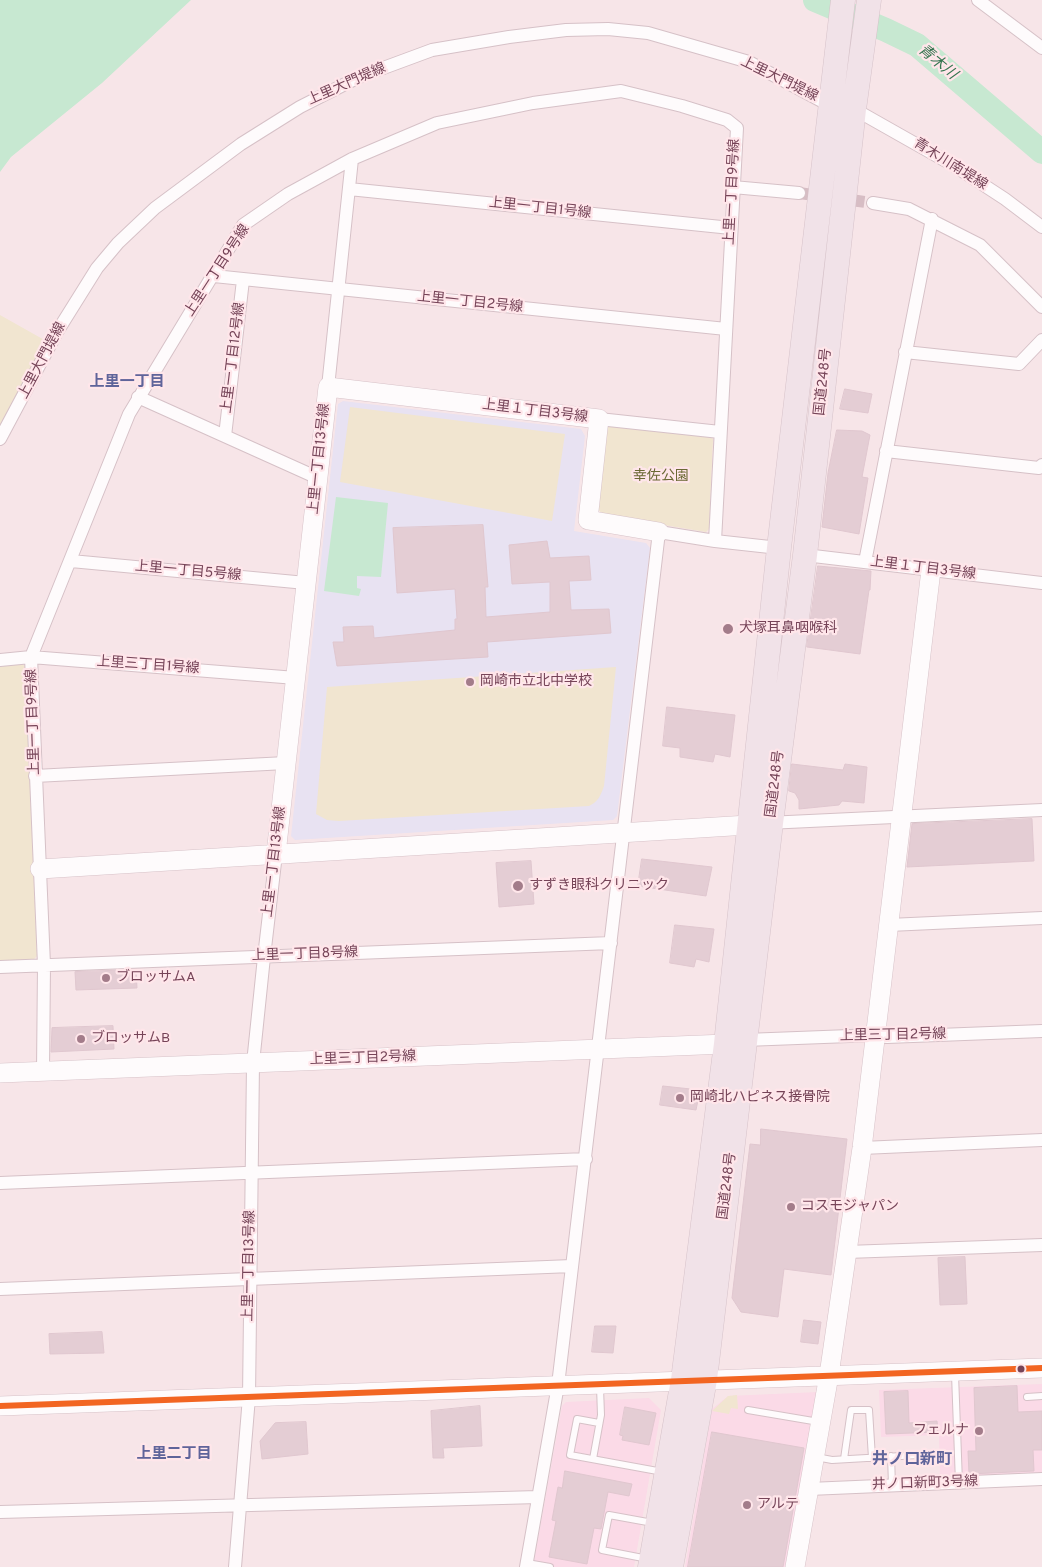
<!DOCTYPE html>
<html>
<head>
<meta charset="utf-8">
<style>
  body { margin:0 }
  canvas { display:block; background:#f7e5e8 }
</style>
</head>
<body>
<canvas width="1042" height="1567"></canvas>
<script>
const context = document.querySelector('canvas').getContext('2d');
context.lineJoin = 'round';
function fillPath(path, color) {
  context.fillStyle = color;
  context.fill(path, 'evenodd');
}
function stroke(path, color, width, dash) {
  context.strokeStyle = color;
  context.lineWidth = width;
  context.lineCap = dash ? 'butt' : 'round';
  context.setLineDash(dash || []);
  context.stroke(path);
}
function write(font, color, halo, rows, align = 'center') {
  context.font = font + ' Overpass,"Noto Sans JP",sans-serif';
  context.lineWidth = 4.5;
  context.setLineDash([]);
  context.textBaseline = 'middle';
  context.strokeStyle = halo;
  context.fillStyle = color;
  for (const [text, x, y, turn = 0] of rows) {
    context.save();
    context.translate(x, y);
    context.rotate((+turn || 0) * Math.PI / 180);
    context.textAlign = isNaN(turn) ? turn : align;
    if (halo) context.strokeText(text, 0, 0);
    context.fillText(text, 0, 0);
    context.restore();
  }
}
const commercial = new Path2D(`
  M1042,1384V1473L940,1477L939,1435L881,1437L879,1390Z
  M818,1392L788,1567H685L712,1409L728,1396Z
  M649,1398L661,1410L634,1567H533L562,1406L566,1402Z`);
const education = new Path2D(`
  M343,401L581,429L585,436L574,531L646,543L650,548L617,816L613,820L295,840L291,836L338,404Z`);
const green = new Path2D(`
  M0,315L48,342L0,429Z
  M350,407L565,434L552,521L340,482Z
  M610,423L709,435L713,439L709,529L706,532L603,515L597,508L606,427Z
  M20,663L25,666L37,956L32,961L0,962V665Z
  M616,667L604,786C601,795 598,802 589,806L339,821L327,820L316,814L327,687Z
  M737,1395L738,1409L731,1408L729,1414L712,1411L728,1396Z`);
const water = new Path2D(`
  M0,0H191L102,83L11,157L0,172Z
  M336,497L388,503L381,577L357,576V588L361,589L359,596L324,591Z`);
const river = new Path2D(`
  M815,0L886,30L917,45L1042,152`);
const building = new Path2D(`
  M845,389L872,394L868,413L840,409Z
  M837,430L862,431L870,435L862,477L868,478L859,534L822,527L828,473Z
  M483,525L488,587H485L486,617L550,612V582L512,584L509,545L547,541L550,558L589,556L591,580L569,581L571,610L609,609L611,633L487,642L488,657L337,666L333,642H344L343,627L373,626L374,638L455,630V619H457L455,589L397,593L393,528Z
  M818,566L871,571L870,590H869L860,654L807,647Z
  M667,707L735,715L730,757L715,754L713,762L680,757V748L663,746Z
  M792,764L843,770L845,764L867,767L864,803L842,801L839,805L799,809V800L795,793L789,791Z
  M1032,819L1034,861L907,867L912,824Z
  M642,859L712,867L706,896L638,886Z
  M531,861L534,904L499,907L496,863Z
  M675,925L714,929L709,962L696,959L694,967L670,963Z
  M136,970L137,988L76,990L75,972Z
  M113,1026L114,1049L51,1052L52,1028Z
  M663,1086L700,1090L696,1110L660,1105Z
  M761,1129L847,1139L831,1275L784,1269L778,1317L741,1312L732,1298L750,1144L760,1145Z
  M965,1257L967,1304L940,1305L938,1258Z
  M804,1320L821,1322L818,1344L801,1342Z
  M595,1326H616L613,1353L592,1352Z
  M102,1332L104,1353L50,1354L49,1334Z
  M1017,1386L1018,1412L1042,1411V1450H1033L1034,1471L969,1474L968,1451H976L974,1388Z
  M908,1391L909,1423L937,1421L938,1432L886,1434L884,1392Z
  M480,1406L482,1446L443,1448L444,1458H433L431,1411Z
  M625,1407L656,1413L649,1445L622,1440L623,1436L620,1435Z
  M306,1422L308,1454L262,1459L260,1441L275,1423Z
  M712,1432L804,1448L783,1567H688Z
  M565,1471L632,1484L629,1496L608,1492L601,1529L594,1528L587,1564L549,1557L556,1521L552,1520L558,1487L562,1488Z`);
const streetTunnel = new Path2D(`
  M799,193L873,203`);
const lane = new Path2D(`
  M955,1374L959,1483
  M1027,1397L1042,1396
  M748,1410L819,1422
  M599,1423L577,1419L570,1455L663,1472
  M891,1456L892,1485
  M816,1457L832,1460L936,1454
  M593,1459L601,1415L600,1387
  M844,1459L851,1410H869L872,1458
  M648,1559L602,1550L609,1515L653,1523
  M527,1563L550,1567`);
const street = new Path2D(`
  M978,0L1042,48
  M854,109L953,165L1005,199L1042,227
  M733,187L799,193
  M349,189L731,228
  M873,203L909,209L980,245L1042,307
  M214,276L726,329
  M905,352L1019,364L1042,340
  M328,387L352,159
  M138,397L318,478
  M599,419L720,432
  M225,436L243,280
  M0,439L57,332L97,268L118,243L155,208L241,144L300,107L359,77L432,50L509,37L566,30L608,29L648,33L749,62L831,106
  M886,451L1039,468L1042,465
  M805,555L1042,583
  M71,561L306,583
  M865,562L932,219
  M0,660L31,657L296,678
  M35,776L286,763
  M767,823L1042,810
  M889,925L1042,918
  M0,967L611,943
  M745,1040L876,1035L887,1037L1042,1031
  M43,1071L44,965L31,657L129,414L243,225L288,194L352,159L437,123L533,103L621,91L682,106L727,120L737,128L715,541
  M862,1148L1042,1140
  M0,1183L586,1159
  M847,1252L1042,1245
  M0,1289L572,1266
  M809,1489L1042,1479
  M0,1512L538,1497
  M235,1567L249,1397L253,1063L264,957L276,854
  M526,1567L558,1385L659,532L715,541L779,548`);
const secondary = new Path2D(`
  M276,854L328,387L599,419L588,520L659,532
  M40,869L748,825
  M0,1073L726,1044
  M0,1406L1042,1368
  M795,1567L829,1375L862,1148L931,570`);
const highway = new Path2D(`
  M650,1567L683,1380L726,1044L779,548L843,0
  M671,1567L705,1379L771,823L805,555L854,109L869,0`);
const bus1 = new Path2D(`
  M0,1406L1042,1368`);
const markers = [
  [728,629,6,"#a37c8a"],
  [470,682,5,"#a37c8a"],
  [518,886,6,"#a37c8a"],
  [106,978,5,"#a37c8a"],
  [81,1039,5,"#a37c8a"],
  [680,1098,5,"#a37c8a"],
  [791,1207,5,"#a37c8a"],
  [1021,1369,4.5,"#764458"],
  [979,1431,5,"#a37c8a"],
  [747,1505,5,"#a37c8a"]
];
const streetNames = [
  ["上里大門堤線",779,80,26],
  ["上里大門堤線",347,85,-24],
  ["青木川南堤線",950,165,32],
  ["上里一丁目9号線",733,192,-87],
  ["上里一丁目1号線",540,209,6],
  ["上里一丁目9号線",218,271,-57],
  ["上里一丁目2号線",470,303,6],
  ["上里一丁目12号線",234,358,-83],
  ["上里大門堤線",43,361,-62],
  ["国道248号",824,382,-84],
  ["上里１丁目3号線",535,412,7],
  ["上里一丁目13号線",320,459,-84],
  ["上里１丁目3号線",923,569,7],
  ["上里一丁目5号線",188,572,5],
  ["上里三丁目1号線",148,666,4],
  ["上里一丁目9号線",34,722,-92],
  ["国道248号",776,784,-83],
  ["上里一丁目13号線",275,862,-83],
  ["上里一丁目8号線",305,955,-2],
  ["上里三丁目2号線",893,1036,-1],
  ["上里三丁目2号線",363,1059,-2],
  ["国道248号",728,1186,-83],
  ["上里一丁目13号線",250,1266,-89],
  ["井ノ口新町3号線",925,1484,-2]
];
const parkNames = [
  ["幸佐公園",661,477]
];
const poiNames = [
  ["犬塚耳鼻咽喉科",739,629],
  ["岡崎市立北中学校",480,682],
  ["すずき眼科クリニック",529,886],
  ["ブロッサムA",116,978],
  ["ブロッサムB",91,1039],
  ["岡崎北ハピネス接骨院",690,1098],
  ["コスモジャパン",801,1207],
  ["フェルナ",969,1431,"right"],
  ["アルテ",757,1505]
];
const waterNames = [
  ["青木川",937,63,40]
];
const neighbourhoodNames = [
  ["上里一丁目",127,383],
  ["上里二丁目",174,1455]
];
const quarterNames = [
  ["井ノ口新町",912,1461]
];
fillPath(commercial, '#fbdae7');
fillPath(education, '#e8e2f2');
fillPath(green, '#f1e5d0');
fillPath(water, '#c7e8d1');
stroke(river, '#c7e8d1', 24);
fillPath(building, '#e4cdd4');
stroke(building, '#e0c7cf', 1);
stroke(streetTunnel, '#d7bdc4', 12, [12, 6]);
stroke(lane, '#d6c1c7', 8);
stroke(street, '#d6c1c7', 14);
stroke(secondary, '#d7c2c8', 20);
stroke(highway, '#d6c2c9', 25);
stroke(lane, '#fefbfc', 6);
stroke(street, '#fefbfc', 12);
stroke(secondary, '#fefbfc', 19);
stroke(highway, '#f1e2e8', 24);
stroke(bus1, '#f26522', 6);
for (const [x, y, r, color] of markers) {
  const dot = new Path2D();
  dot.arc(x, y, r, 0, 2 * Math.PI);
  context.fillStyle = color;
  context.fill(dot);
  stroke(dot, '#ffe6ea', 2);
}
write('14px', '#764458', '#ffe6ea', streetNames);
write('14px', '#6b6934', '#ffe6ea', parkNames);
write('14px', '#764458', '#ffe6ea', poiNames, 'left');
write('italic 15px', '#357650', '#ffe6ea', waterNames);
write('bold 15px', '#5f649a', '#ffe6ea', neighbourhoodNames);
write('bold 16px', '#5f649a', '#ffe6ea', quarterNames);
</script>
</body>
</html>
